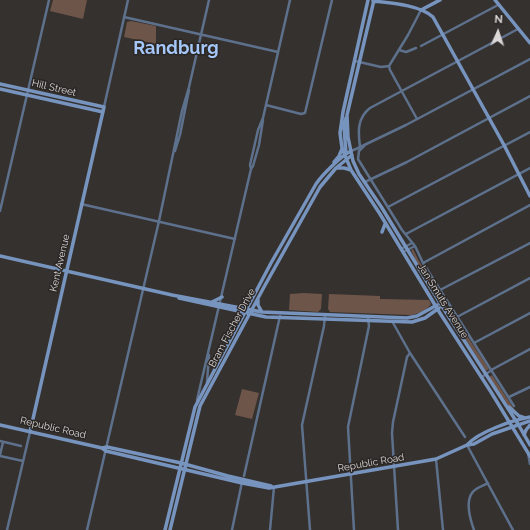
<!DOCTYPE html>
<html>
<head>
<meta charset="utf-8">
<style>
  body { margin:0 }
  #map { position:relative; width:530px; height:530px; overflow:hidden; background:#35312f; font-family:Raleway,sans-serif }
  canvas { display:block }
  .north { position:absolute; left:478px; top:12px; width:40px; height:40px; -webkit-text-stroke:3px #2b2725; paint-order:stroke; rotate:3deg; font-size:11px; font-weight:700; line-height:16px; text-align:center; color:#dad7d6 }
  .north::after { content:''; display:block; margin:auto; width:14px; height:18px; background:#dad7d6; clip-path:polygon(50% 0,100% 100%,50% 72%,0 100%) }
</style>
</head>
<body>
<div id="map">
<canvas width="530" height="530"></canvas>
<div class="north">N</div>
</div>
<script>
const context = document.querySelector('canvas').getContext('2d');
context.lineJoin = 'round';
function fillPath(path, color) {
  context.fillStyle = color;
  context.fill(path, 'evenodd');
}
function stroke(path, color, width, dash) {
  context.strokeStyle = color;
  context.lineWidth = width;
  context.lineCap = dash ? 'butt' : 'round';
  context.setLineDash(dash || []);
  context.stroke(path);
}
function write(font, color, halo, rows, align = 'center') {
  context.font = font + ' Raleway,sans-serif';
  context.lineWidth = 3;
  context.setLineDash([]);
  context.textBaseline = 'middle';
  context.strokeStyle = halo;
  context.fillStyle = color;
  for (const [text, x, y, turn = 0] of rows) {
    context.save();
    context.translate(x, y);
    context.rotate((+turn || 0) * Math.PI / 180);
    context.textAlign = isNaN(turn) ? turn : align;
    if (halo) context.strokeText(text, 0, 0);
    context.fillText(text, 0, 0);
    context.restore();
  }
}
const green = new Path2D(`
  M53,0H87L83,19L50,11Z
  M131,21L156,26V44L124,37L127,22Z
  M413,249L419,261L442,297L441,299L454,319L455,318L489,369L486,371L417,263L411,250Z
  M304,293L322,294L321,309L318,312L289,310L290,294Z
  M329,294L380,296V299L429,300L431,304C427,310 418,314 411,315L330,312L328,309Z
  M492,375L516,412L508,405L489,377Z
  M242,389L259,393L252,419L235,415Z`);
const street = new Path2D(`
  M124,17L278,52
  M421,46L498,5
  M399,50L406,52L416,48
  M355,61L381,67L389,66
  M266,105L301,114L305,113L332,0
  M104,107L128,0
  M417,119L390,70L389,66L408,35L421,10
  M365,145L359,151L358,159L402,230L415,246L423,263L514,406
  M360,147C358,132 357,118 370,108L518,29
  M175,151L180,135L189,90
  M351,151L356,149L406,125L530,59
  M251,169L253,166L259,145L263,120
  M365,182L407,162L530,96
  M81,204L235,239
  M388,207L530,132
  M0,211L49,0
  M406,234L530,168
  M401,249L412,243
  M403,252L415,246
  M423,263L530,205
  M440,290L530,243
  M457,317L530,278
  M392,321L410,353L465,437
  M474,343L530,313
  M482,377L493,369L530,349
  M207,382L209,355
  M509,397L530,387
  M197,400L251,169L250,165L258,130L263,118L290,0
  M0,441L21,446
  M467,445L513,530
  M528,453L530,464
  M0,455L3,442
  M0,456L23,461
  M436,459L443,530
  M244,476L280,316
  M7,530L30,432
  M87,530L159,221L182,111L189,87L209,0
  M232,530L242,482
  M270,530L274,487
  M310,530L302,425L324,326L325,315
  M354,530L348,427L369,326L368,317
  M398,530L392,433L393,422L407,357L410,353
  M474,530C470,519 465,503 472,493C475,488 483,486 488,483`);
const secondary = new Path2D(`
  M368,0L343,112L340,133L342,148L351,170L380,214L438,310L491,392L530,456
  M374,0L347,115L348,137L353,161L359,174L382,208L440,303L518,424L530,445
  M495,0L530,43
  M373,1C391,3 420,5 433,17L504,145L530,196
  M421,10L440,0
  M0,84L104,107L30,432
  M0,89L103,112
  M346,118L344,127L346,153
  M334,162L339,156L342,149
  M337,168H344L351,170
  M382,232L385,224
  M0,256L172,295L262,312L407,318L417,316L437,305
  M179,298L266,317L412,322L425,318L439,308
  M258,300V305L262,312
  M212,302L222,297
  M509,407L519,416L525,418
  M0,425L102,448L107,447L181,463L228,476L271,486
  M524,435L526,430L530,425
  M467,445C478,432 513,420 530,417
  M102,448L106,451L242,483L269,488L436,459L467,445L474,444L492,434L530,421
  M165,530L195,407L271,263L316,184C322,175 341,156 351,151
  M170,530L200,406L264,287L320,187L336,168L352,155`);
const streetNames = [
  ["Hill Street",54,88,13],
  ["Kent Avenue",60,263,-77],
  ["Jan Smuts Avenue",443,301,58],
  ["Bram Fischer Drive",232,328,-62],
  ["Republic Road",53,428,13],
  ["Republic Road",371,463,-10]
];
const townNames = [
  ["Randburg",176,49]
];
fillPath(green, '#6e5549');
stroke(street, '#5e718c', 2.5);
stroke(secondary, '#7794bf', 3.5);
write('10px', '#dad7d6', '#2b2725', streetNames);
write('bold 18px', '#a5c7f9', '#2b2725', townNames);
</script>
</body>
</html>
